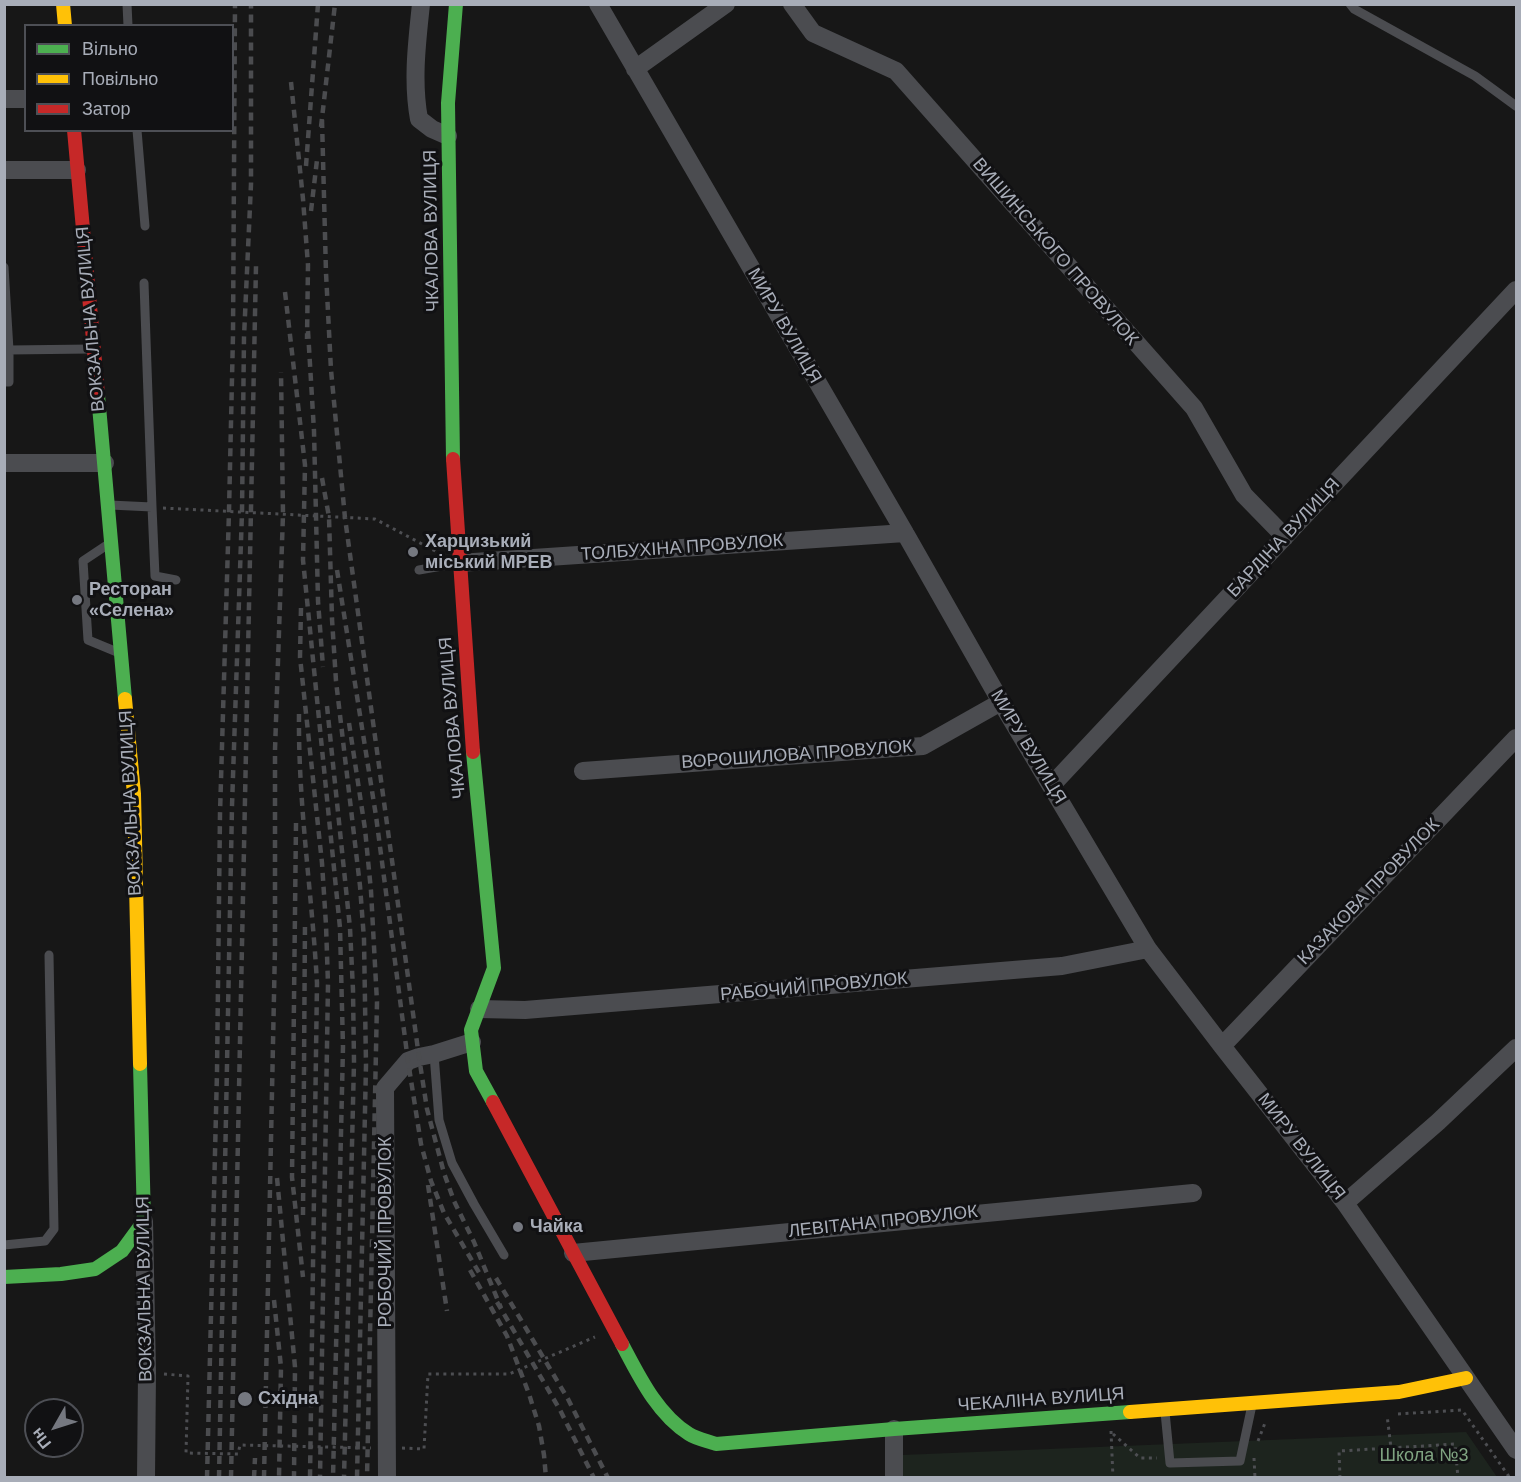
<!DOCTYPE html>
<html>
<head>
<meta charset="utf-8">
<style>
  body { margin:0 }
  #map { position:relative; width:1521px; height:1482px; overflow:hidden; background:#171717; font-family:Arial,sans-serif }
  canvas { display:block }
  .frame { position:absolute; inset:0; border:6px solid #a8adb8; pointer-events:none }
  .legend { position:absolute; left:24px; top:24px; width:210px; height:108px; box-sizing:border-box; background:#111113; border:2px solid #4d4f55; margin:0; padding:8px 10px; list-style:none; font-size:18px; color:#a8adb8 }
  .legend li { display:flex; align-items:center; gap:12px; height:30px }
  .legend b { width:30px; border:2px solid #4d4f55 }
  .north { position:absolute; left:24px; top:1398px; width:60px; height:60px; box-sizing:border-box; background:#111113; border:2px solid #4d4f55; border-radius:50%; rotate:231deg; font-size:16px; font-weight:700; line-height:24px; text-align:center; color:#a8adb8 }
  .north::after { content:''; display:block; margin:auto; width:21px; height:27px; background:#757880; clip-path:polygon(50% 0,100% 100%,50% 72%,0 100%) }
</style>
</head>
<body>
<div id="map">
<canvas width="1521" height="1482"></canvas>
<div class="frame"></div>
<ul class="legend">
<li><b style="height:8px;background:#4caf50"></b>Вільно</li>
<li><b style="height:8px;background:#ffc107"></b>Повільно</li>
<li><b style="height:8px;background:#c62828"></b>Затор</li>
</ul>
<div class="north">Пн</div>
</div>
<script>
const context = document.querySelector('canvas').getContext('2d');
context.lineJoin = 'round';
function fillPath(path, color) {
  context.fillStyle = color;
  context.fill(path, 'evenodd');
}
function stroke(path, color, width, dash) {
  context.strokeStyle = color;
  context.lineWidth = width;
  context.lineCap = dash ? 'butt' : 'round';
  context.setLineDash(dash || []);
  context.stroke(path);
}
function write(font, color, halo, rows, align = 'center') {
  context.font = font + ' Arial,sans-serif';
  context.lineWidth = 6;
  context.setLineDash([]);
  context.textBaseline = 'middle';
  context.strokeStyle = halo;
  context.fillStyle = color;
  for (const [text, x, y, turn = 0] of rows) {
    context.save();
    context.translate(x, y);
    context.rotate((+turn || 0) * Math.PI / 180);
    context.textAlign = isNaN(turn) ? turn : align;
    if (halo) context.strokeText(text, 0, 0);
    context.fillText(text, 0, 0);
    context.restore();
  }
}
const green = new Path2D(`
  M1466,1432L1497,1477L902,1478V1455Z`);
const path = new Path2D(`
  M163,508L375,519L439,553
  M164,1374L188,1376L186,1453L238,1454L240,1445L371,1448
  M1398,1414L1462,1410L1510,1478
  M1111,1431L1113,1478
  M1113,1434L1140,1458H1157
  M1258,1441L1265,1423
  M402,1448L424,1449L428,1374H509L595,1337
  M1391,1448L1455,1444L1458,1478
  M1254,1458L1255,1478
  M1340,1478L1339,1451L1391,1448L1387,1415`);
const lane = new Path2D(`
  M127,4L128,26
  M1350,4L1354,9L1475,76L1516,106
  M137,130L145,226
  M4,267L9,350L91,349
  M144,283L152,507
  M4,382H9V350
  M110,505L152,507L155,576L176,580
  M107,545L83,561L88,640L117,652
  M419,570L459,563
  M434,1054L439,1120L452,1163L474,1204L504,1255
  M4,1245L45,1241L54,1229L49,955
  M1165,1412L1170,1463L1240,1461L1252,1405`);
const street = new Path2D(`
  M421,4C417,42 412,81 419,119L432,129L448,136
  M598,4L905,533L1001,702L1148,949L1222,1046L1345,1203L1516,1450
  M792,4L813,33L896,71L1194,408L1244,495L1285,537
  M635,69L726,4
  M4,99H26
  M4,170H77
  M4,463H105
  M459,563L905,533
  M583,771L923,746L1001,702
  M1051,786L1516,290
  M479,1009L525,1010L1062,966L1148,949
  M1222,1046L1516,738
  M1345,1203L1438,1122L1516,1048
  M144,1221L147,1373L146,1478
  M573,1253L1193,1193
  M894,1429V1478
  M387,1478L385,1088L408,1061L419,1057L434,1054L472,1042`);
const fast = new Path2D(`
  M98,395L125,699
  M453,459L448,103L456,4
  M473,752L494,968L471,1030L476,1071L493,1102
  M4,1277L61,1274L95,1269L122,1251L144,1221L140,1064
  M622,1344C639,1376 657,1414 689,1434C697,1439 708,1441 716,1444L894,1429L1130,1412`);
const slow = new Path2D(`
  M63,4L65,26
  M125,699L134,794L140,1064
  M1130,1412L1399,1392L1466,1378`);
const jam = new Path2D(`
  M74,130L98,395
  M453,459L473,752
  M493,1102L622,1344`);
const rail = new Path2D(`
  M291,82L303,199L308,265L307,339
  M322,120L326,273L331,370L345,518L419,1057L427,1109L444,1173L454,1201L474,1242L501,1308
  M321,127L335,4
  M306,166L318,4
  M311,211L317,160
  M285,292L305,465L303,560L340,928L343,1047L333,1478
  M308,331L314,431L318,601L323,667
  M322,478L329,517L332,619L336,681L360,886L364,939L366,1065L357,1478
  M337,570L376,816L408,1061L421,1144L431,1181L444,1213L481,1276
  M301,608L300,657L322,863L326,925L328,984L320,1478
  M327,706L350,928L353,990L354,1062L344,1478
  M299,714C298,804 312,893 317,983L310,1478
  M349,723L365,829L371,891L377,1002L367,1478
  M296,823L292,1177L303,1277
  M277,1178L295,1367L294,1478
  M428,1185L447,1311
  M303,1215L305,921
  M470,1270L507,1336L529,1394L539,1426L544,1455L546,1478
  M496,1278L568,1399L608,1478
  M274,1300L281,1367L279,1478
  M497,1302L560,1410L594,1478
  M207,1478L217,1072L220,814L229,511L233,335L235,4
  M219,1478L232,806L242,512L244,337L251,184V4
  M231,1478L256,266
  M254,1478L255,1458
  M264,1478L275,947V750L283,514L281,372`);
const markers = [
  [413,552,6,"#757880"],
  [77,600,6,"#757880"],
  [518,1227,6,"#757880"],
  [245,1399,8,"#757880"]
];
const streetNames = [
  ["ЧКАЛОВА ВУЛИЦЯ",432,231,-91],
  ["ВИШИНСЬКОГО ПРОВУЛОК",1055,252,49],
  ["ВОКЗАЛЬНА ВУЛИЦЯ",91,319,-95],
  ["МИРУ ВУЛИЦЯ",784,326,60],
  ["БАРДІНА ВУЛИЦЯ",1284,538,-47],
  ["ТОЛБУХІНА ПРОВУЛОК",682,548,-4],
  ["ЧКАЛОВА ВУЛИЦЯ",453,718,-95],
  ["МИРУ ВУЛИЦЯ",1028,747,59],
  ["ВОРОШИЛОВА ПРОВУЛОК",797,755,-4],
  ["ВОКЗАЛЬНА ВУЛИЦЯ",131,803,-93],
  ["КАЗАКОВА ПРОВУЛОК",1369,892,-46],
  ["РАБОЧИЙ ПРОВУЛОК",814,987,-5],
  ["МИРУ ВУЛИЦЯ",1301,1147,52],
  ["ЛЕВІТАНА ПРОВУЛОК",883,1222,-6],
  ["РОБОЧИЙ ПРОВУЛОК",386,1232,-90],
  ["ВОКЗАЛЬНА ВУЛИЦЯ",145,1289,-91],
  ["ЧЕКАЛІНА ВУЛИЦЯ",1041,1400,-4]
];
const poiNames = [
  ["Харцизький",425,542],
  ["міський МРЕВ",425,563],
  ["Ресторан",89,590],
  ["«Селена»",89,611],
  ["Чайка",530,1227],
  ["Східна",258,1399]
];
const parkNames = [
  ["Школа №3",1424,1456]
];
fillPath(green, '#1d241e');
stroke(path, '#4d4e52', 3, [3, 4.5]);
stroke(lane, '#4b4c50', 9);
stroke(street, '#4b4c50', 18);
stroke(fast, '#4caf50', 14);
stroke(slow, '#ffc107', 14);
stroke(jam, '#c62828', 14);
stroke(rail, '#4b4c4f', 4.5, [8, 6]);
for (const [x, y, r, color] of markers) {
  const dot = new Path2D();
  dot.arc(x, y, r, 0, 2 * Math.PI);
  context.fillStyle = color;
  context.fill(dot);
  stroke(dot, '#111113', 2);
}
write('18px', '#a8adb8', '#111113', streetNames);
write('bold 18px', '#a8adb8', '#111113', poiNames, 'left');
write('18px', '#7fa381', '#111113', parkNames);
</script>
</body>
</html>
